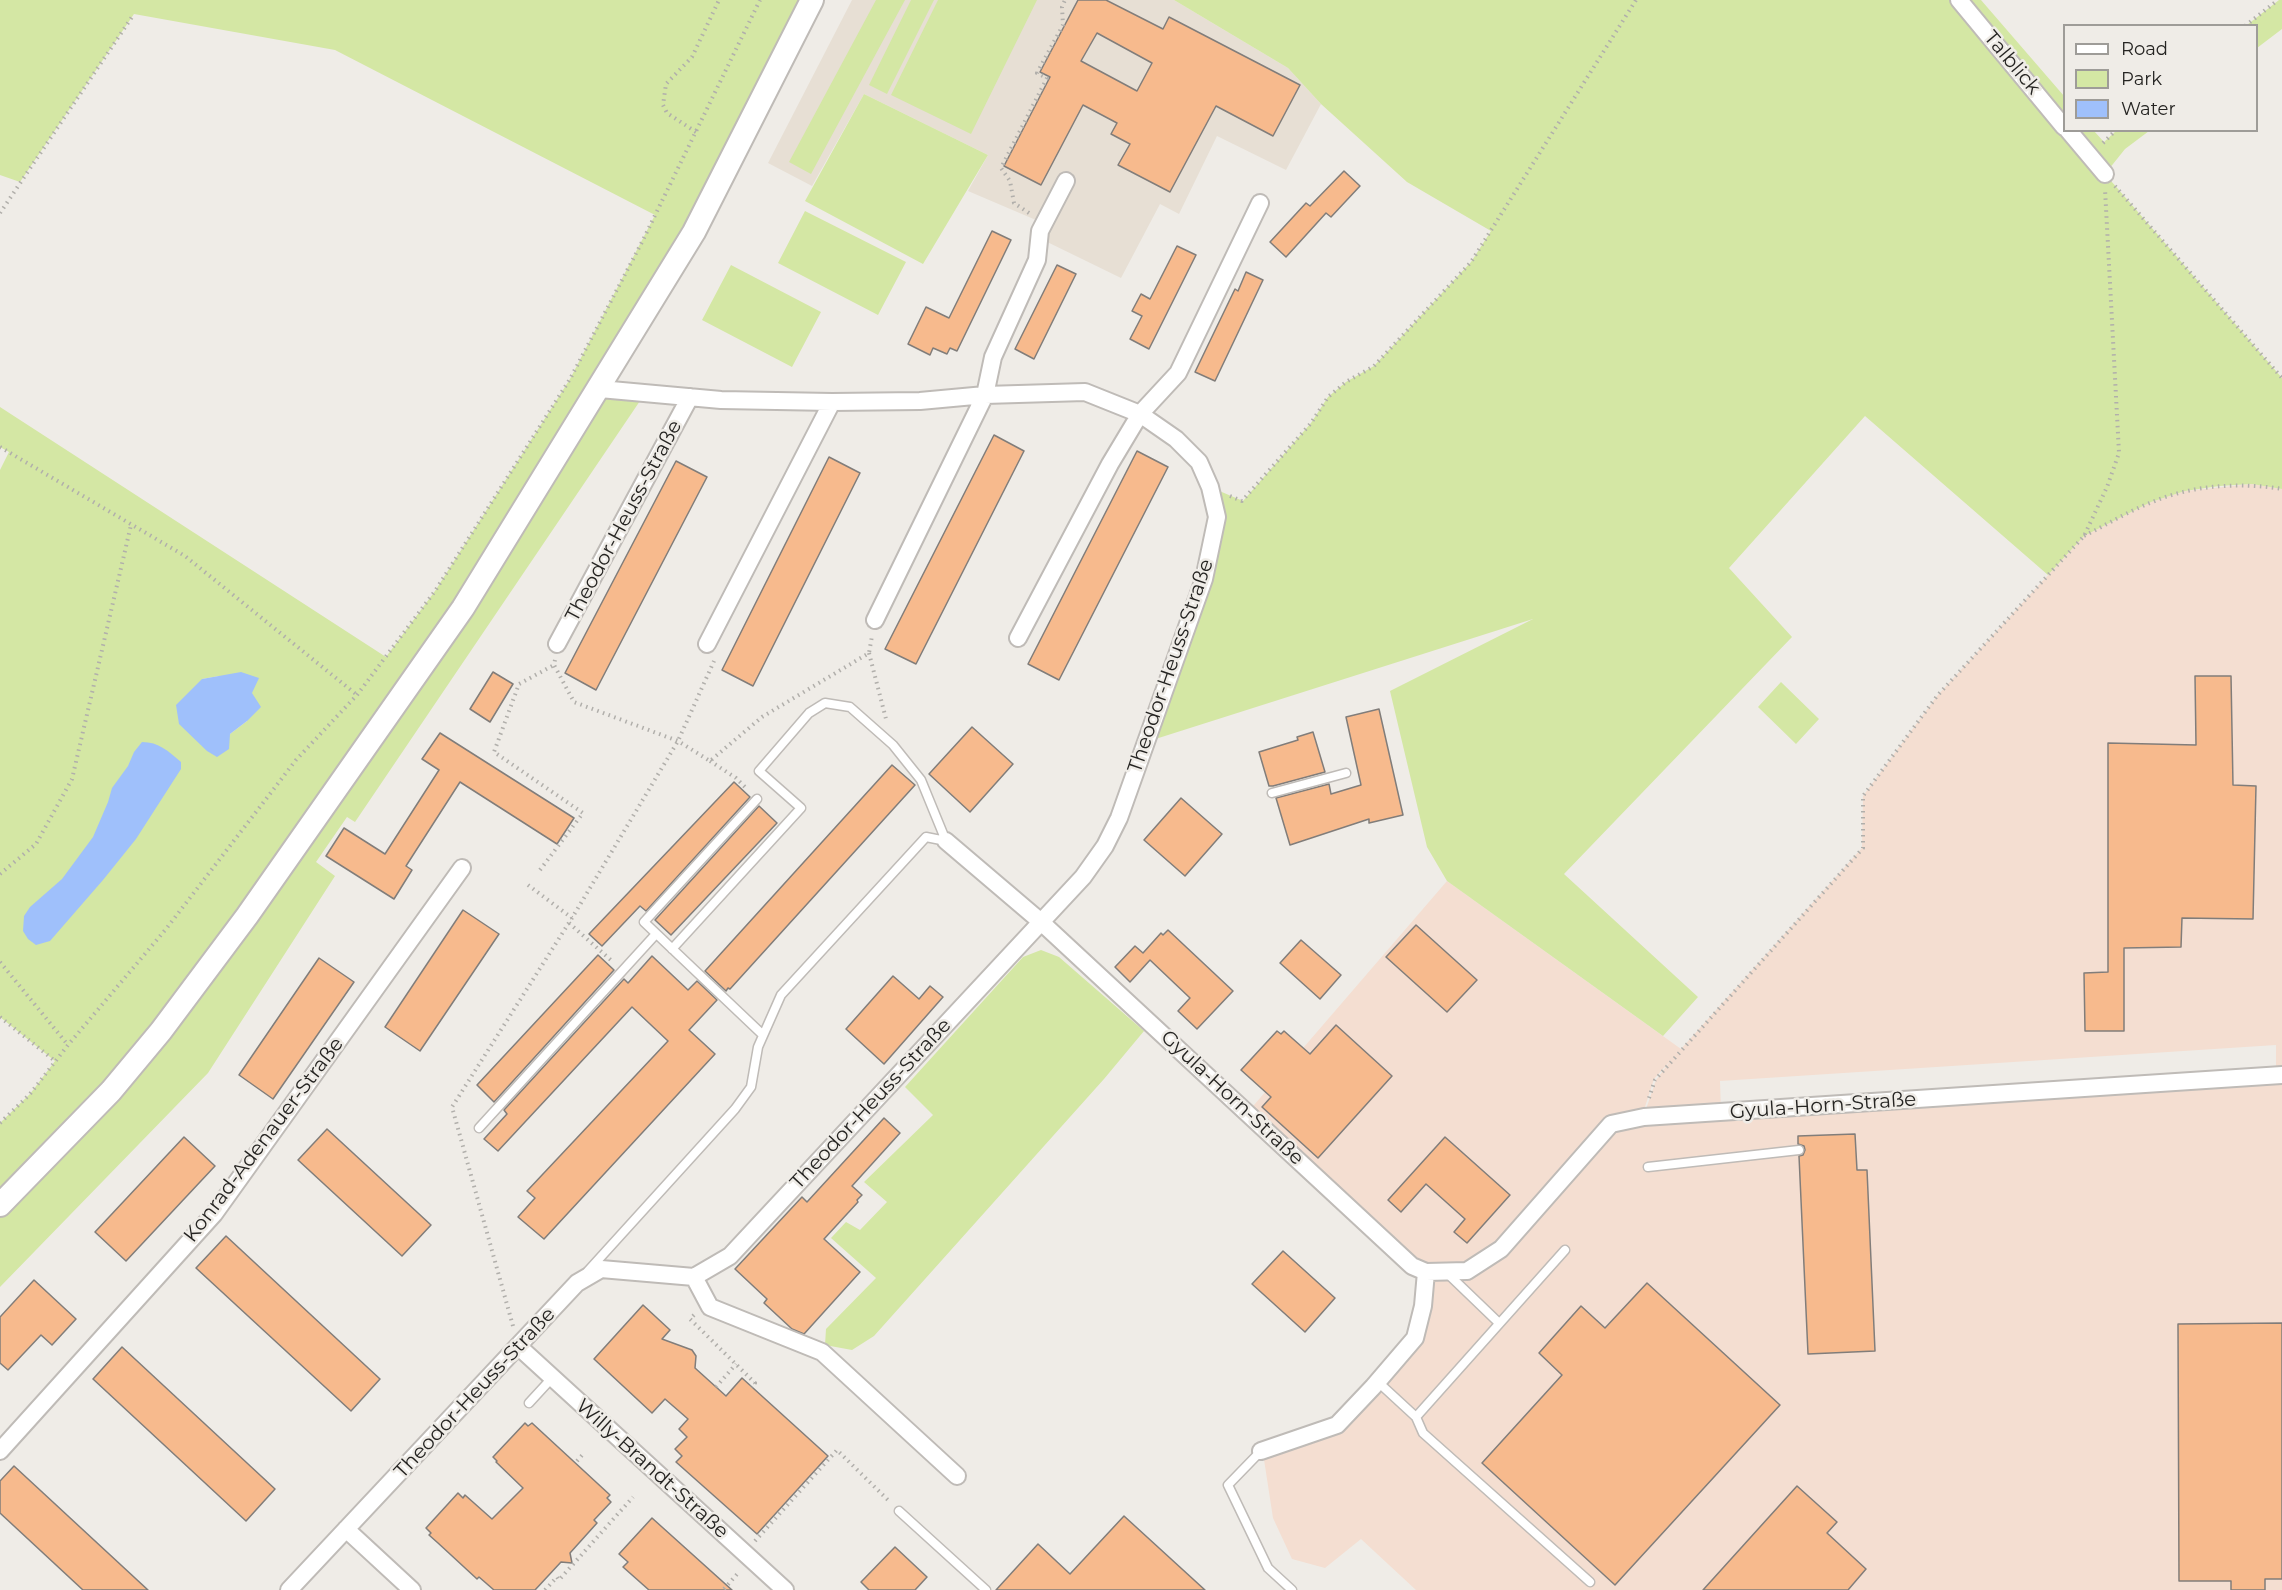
<!DOCTYPE html>
<html>
<head>
<meta charset="utf-8">
<style>
  body { margin:0 }
  #map { position:relative; width:2282px; height:1590px; overflow:hidden; background:#efece7; font-family:Montserrat,sans-serif }
  canvas { display:block }
  .legend { position:absolute; left:2063px; top:24px; width:195px; height:108px; box-sizing:border-box; background:#efece7; border:2px solid #9e9c98; margin:0; padding:8px 10px; list-style:none; font-size:18px; color:#252422 }
  .legend li { display:flex; align-items:center; gap:12px; height:30px }
  .legend b { width:30px; border:2px solid #9e9c98 }
</style>
</head>
<body>
<div id="map">
<canvas width="2282" height="1590"></canvas>
<ul class="legend">
<li><b style="height:8px;background:#fff"></b>Road</li>
<li><b style="height:16px;background:#d4e7a4"></b>Park</li>
<li><b style="height:16px;background:#9fc0fb"></b>Water</li>
</ul>
</div>
<script>
const context = document.querySelector('canvas').getContext('2d');
context.lineJoin = 'round';
function fillPath(path, color) {
  context.fillStyle = color;
  context.fill(path, 'evenodd');
}
function stroke(path, color, width, dash) {
  context.strokeStyle = color;
  context.lineWidth = width;
  context.lineCap = dash ? 'butt' : 'round';
  context.setLineDash(dash || []);
  context.stroke(path);
}
function write(font, color, halo, rows, align = 'center') {
  context.font = font + ' Montserrat,sans-serif';
  context.lineWidth = 5;
  context.setLineDash([]);
  context.textBaseline = 'middle';
  context.strokeStyle = halo;
  context.fillStyle = color;
  for (const [text, x, y, turn = 0] of rows) {
    context.save();
    context.translate(x, y);
    context.rotate((+turn || 0) * Math.PI / 180);
    context.textAlign = isNaN(turn) ? turn : align;
    if (halo) context.strokeText(text, 0, 0);
    context.fillText(text, 0, 0);
    context.restore();
  }
}
const commercial = new Path2D(`
  M2252,484L2282,489V1590H1416L1361,1539L1325,1568L1292,1559L1273,1518L1263,1453L1340,1428L1413,1345L1425,1305L1428,1273L1446,1275L1468,1272L1502,1251L1611,1124L1643,1119L1714,1113L1644,1115L1656,1080L1671,1060L1654,1079L1642,1116L1610,1123L1499,1248L1466,1270L1446,1272L1427,1270L1413,1264L1248,1112L1447,881L1681,1049L1862,848L1863,796L1937,696L2084,536L2151,502L2185,491ZM2276,1045V1076L1721,1112L1720,1081Z`);
const built = new Path2D(`
  M852,0H1174L1288,68L1321,104L1286,170L1217,136L1179,214L1160,204L1121,278L1039,238L1043,223L968,191L988,155L864,94L812,186L768,163Z`);
const green = new Path2D(`
  M0,0H812L600,389L644,395L355,822L347,817L316,862L335,876L208,1073L0,1287V1123L30,1094L55,1061L0,1017V470L9,452L0,447V407L386,657L435,591L570,379L655,215L335,50L134,14L20,182L0,175ZM219,676L247,721L230,734L202,679Z
  M876,0H905L811,174L789,162Z
  M911,0H934L887,94L869,85Z
  M938,0H1037L971,134L891,95Z
  M1174,0H1981L2064,96V130L2094,131L2104,142L2116,131H2149L2125,149L2105,174L2282,378V489L2252,484L2219,486L2185,491L2151,502L2084,536L2048,575L1865,416L1729,568L1792,637L1564,874L1698,997L1663,1036L1447,881L1427,847L1390,691L1533,619L1146,742L1217,517L1210,487L1243,501L1311,423L1328,397L1346,382L1374,366L1471,262L1491,231L1407,182L1321,104L1288,68Z
  M2279,0H2282V29L2257,48L2256,26L2247,25Z
  M864,94L988,155L923,264L805,201Z
  M805,211L906,262L878,315L778,263Z
  M731,265L821,312L792,367L702,320Z
  M1781,682L1819,719L1796,744L1758,707Z
  M1041,950L1059,957L1144,1031L1104,1079L874,1336L852,1350L825,1345L826,1329L876,1278L831,1238L846,1222L860,1230L887,1202L864,1182L933,1115L905,1087L1023,957Z`);
const water = new Path2D(`
  M241,672L259,678L252,693L261,707L247,721L230,734L229,749L217,757L207,751L179,724L176,705L202,679Z
  M142,742C159,742 168,751 181,762V769L136,839L103,880L50,941L36,945L28,939L23,931L24,916L30,907L62,879L93,837L108,802L112,788L128,766L134,752Z`);
const building = new Path2D(`
  M1078,0H1106L1163,29L1169,17L1300,85L1273,136L1216,106L1170,192L1118,165L1130,144L1111,134L1117,123L1083,105L1041,185L1004,166L1050,77L1040,72ZM1097,33L1152,63L1137,91L1081,61Z
  M1344,171L1360,186L1331,217L1326,213L1286,257L1270,242L1306,203L1310,206Z
  M992,231L1011,240L957,351L950,348L947,354L933,348L930,355L908,344L926,307L949,318Z
  M1177,246L1196,255L1149,349L1130,339L1142,316L1132,311L1141,294L1150,299Z
  M1057,265L1076,274L1034,359L1015,349Z
  M1246,272L1263,280L1215,381L1195,372L1235,289L1238,291Z
  M994,435L1024,451L916,664L885,649Z
  M1137,451L1168,467L1059,680L1028,664Z
  M829,457L860,473L753,686L722,670Z
  M676,461L707,477L596,690L565,673Z
  M493,672L513,684L490,722L470,709Z
  M2195,676H2231L2233,785L2256,786L2253,919L2182,918L2181,947L2124,948V1031H2085L2084,973L2108,972V743L2196,745Z
  M1379,709L1403,815L1369,823V819L1290,845L1276,798L1329,784L1331,794L1361,785L1346,717Z
  M972,727L1013,764L970,812L929,774Z
  M1313,732L1325,772L1273,786H1269L1259,752L1298,740L1297,737Z
  M440,733L574,818L557,844L460,782L406,866L412,870L394,899L326,856L344,828L385,854L439,770L422,759Z
  M892,765L915,785L730,989L728,988L726,991L705,971Z
  M734,782L750,797L646,911L640,906L602,946L589,934Z
  M1181,798L1222,834L1185,876L1144,840Z
  M759,806L777,823L671,935L655,920Z
  M463,910L499,934L420,1051L385,1027Z
  M1416,925L1477,980L1447,1012L1386,957Z
  M1168,930L1233,991L1197,1029L1178,1011L1190,998L1150,960L1130,982L1115,967L1135,946L1143,953L1161,933L1163,935Z
  M1301,940L1341,975L1320,999L1280,963Z
  M598,955L614,970L494,1102L477,1085Z
  M652,956L688,990L697,981L717,1000L689,1030L715,1054L544,1239L518,1217L535,1198L527,1191L668,1041L632,1007L498,1151L484,1139L507,1114L504,1110L624,979L628,983Z
  M319,958L354,982L273,1099L239,1075Z
  M893,976L919,999L930,986L943,997L884,1064L846,1029Z
  M1336,1025L1392,1076L1318,1158L1262,1107L1271,1097L1241,1070L1277,1031L1281,1034L1284,1031L1310,1054Z
  M884,1118L900,1133L852,1186L862,1195L857,1200L858,1202L824,1239L860,1272L804,1334L792,1329L764,1303L767,1299L735,1269L802,1197L807,1202Z
  M327,1129L431,1225L402,1256L298,1160Z
  M1855,1134L1857,1170H1867L1875,1351L1808,1354L1799,1156L1803,1155L1805,1150L1804,1146L1798,1144V1136Z
  M184,1137L215,1166L126,1261L95,1232Z
  M1445,1137L1510,1195L1467,1243L1454,1232L1465,1219L1426,1184L1401,1212L1388,1200Z
  M226,1236L380,1379L351,1411L196,1268Z
  M1283,1251L1335,1298L1305,1332L1252,1284Z
  M34,1280L76,1319L52,1345L41,1335L8,1370L0,1363V1317Z
  M1647,1283L1780,1405L1615,1585L1482,1463L1562,1375L1539,1353L1581,1306L1605,1328Z
  M643,1305L670,1330L662,1339L692,1350L696,1356L695,1368L726,1396L742,1378L828,1456L757,1534L676,1462L682,1456L675,1449L687,1437L679,1429L688,1419L665,1399L652,1413L594,1359Z
  M2282,1323V1579H2265V1590H2231V1581H2179L2178,1324Z
  M122,1347L275,1489L246,1521L93,1379Z
  M525,1423L528,1426L532,1423L610,1495L607,1498L611,1502L594,1520L597,1523L570,1553L572,1563L561,1562L535,1590H494L479,1577L477,1579L438,1543L429,1535L431,1533L426,1528L458,1493L463,1498L465,1495L492,1519L523,1488L496,1462L497,1461L493,1457Z
  M14,1466L148,1590H83L0,1513V1481Z
  M1797,1486L1837,1522L1827,1533L1866,1569L1848,1590H1703Z
  M1124,1516L1205,1590H996L1038,1544L1070,1574Z
  M652,1518L732,1590H649L623,1567L628,1562L619,1554Z
  M895,1547L927,1577L915,1590H869L861,1582Z`);
const path = new Path2D(`
  M2245,26L2278,0
  M696,132L667,113L663,105L666,84L692,57L719,0
  M2103,143L2116,130
  M2115,186L2282,378
  M0,213L134,14
  M1029,213L1014,203L1010,181L1001,168L1047,78L1037,73L1063,25L1062,7L1065,0
  M0,447L185,556L357,695
  M1230,496L1242,501L1311,423L1328,397L1346,382L1374,366L1471,262L1636,0
  M2084,536C2106,525 2127,512 2150,503C2191,485 2239,482 2282,489
  M869,653L886,719
  M555,660L554,665L574,702L678,741L710,761L762,717L869,653L872,636
  M710,761L736,778L747,789
  M540,870L583,813L494,752L519,684L554,665
  M0,874L36,844L72,779L131,525
  M528,885L572,918
  M569,923L613,962
  M0,962L68,1045
  M0,1017L55,1061
  M1649,1098L1655,1080L1863,848V796L1937,696L2084,536L2107,487L2119,453L2105,189
  M0,1123L30,1094L68,1045L166,929L296,760L357,695L435,591L570,379L642,242L760,0
  M694,1315L690,1319L755,1383L751,1387
  M513,1326L452,1107L572,918L678,741L714,661
  M716,1387L736,1364
  M577,1461L584,1453
  M755,1541L837,1450L890,1502
  M724,1589L739,1572
  M545,1590L557,1577L559,1580L633,1497`);
const service = new Path2D(`
  M1272,793L1346,773
  M757,799L644,922L763,1035
  M672,949L801,808L759,771L809,713L825,703L850,707L893,745L921,780L946,841
  M479,1128L656,934
  M1648,1167L1799,1150
  M588,1271L735,1109L751,1087L758,1047L781,995L926,837L946,841
  M1447,1273L1499,1323
  M1378,1382L1416,1417L1423,1433L1590,1582
  M529,1403L552,1378
  M1416,1417L1565,1250
  M1261,1451L1228,1485L1268,1568L1292,1590
  M899,1511L986,1590`);
const minor = new Path2D(`
  M1959,0L2064,127
  M2068,130L2105,174
  M875,620L985,395L993,357L1037,260L1040,231L1066,181
  M1018,638L1110,464L1140,414L1178,373L1260,203
  M557,644L690,397
  M707,644L832,402
  M946,841L1040,921L1412,1266L1426,1272L1467,1271L1501,1249L1611,1124L1644,1117L2282,1075
  M694,1277L710,1307L822,1352L957,1476
  M519,1347L785,1590
  M0,1451L214,1214L462,868
  M1261,1451L1337,1425L1373,1387L1415,1338L1423,1306L1426,1272
  M346,1529L412,1590
  M289,1590L577,1283L601,1269L694,1277L730,1256L1083,877L1105,846L1119,818L1204,579L1217,517L1210,487L1199,462L1176,439L1140,414L1085,392L985,395L920,401L832,402L721,400L600,389`);
const secondary = new Path2D(`
  M0,1205L111,1091L161,1031L247,916L463,608L694,232L812,0`);
const streetNames = [
  ["Talblick",2012,63,50],
  ["Theodor-Heuss-Straße",624,521,-62],
  ["Theodor-Heuss-Straße",1171,666,-71],
  ["Gyula-Horn-Straße",1232,1098,43],
  ["Theodor-Heuss-Straße",871,1104,-47],
  ["Gyula-Horn-Straße",1823,1106,-4],
  ["Konrad-Adenauer-Straße",264,1140,-53],
  ["Theodor-Heuss-Straße",475,1393,-47],
  ["Willy-Brandt-Straße",652,1469,42]
];
fillPath(commercial, '#f4ded1');
fillPath(built, '#e7dfd4');
fillPath(green, '#d4e7a4');
fillPath(water, '#9fc0fb');
fillPath(building, '#f7ba8d');
stroke(building, '#817d7a', 1.5);
stroke(service, '#bfbbb7', 11);
stroke(minor, '#bfbbb7', 20);
stroke(secondary, '#bfbbb7', 26);
stroke(path, '#b1afab', 4, [1.5, 4.5]);
stroke(service, '#fff', 8);
stroke(minor, '#fff', 16);
stroke(secondary, '#fff', 22);
write('20px', '#252422', '#efece7', streetNames);
</script>
</body>
</html>
